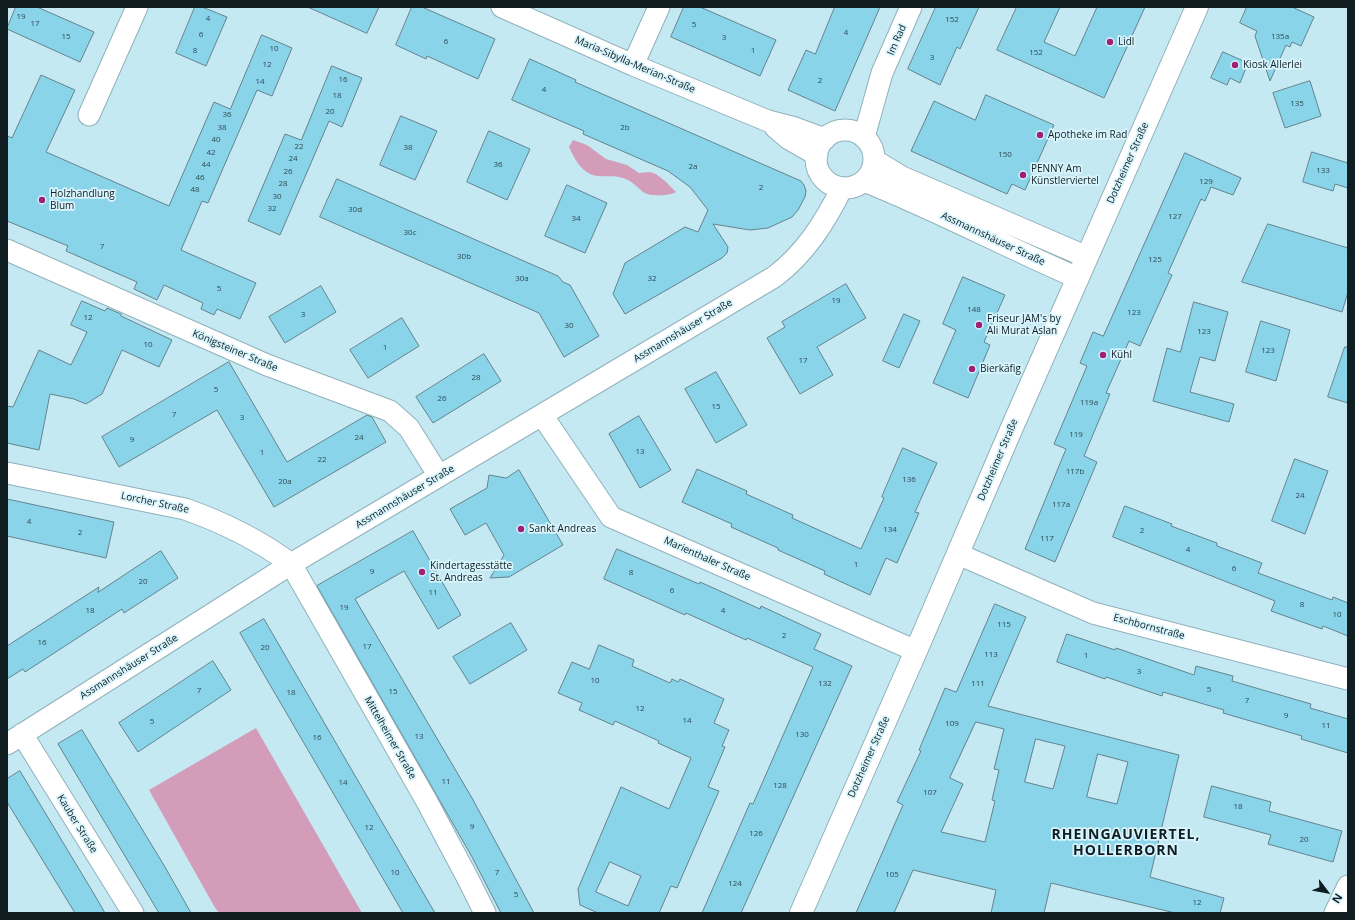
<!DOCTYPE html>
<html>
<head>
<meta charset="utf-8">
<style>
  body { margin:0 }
  #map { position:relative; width:1355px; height:920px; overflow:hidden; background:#c5e9f3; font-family:"Open Sans",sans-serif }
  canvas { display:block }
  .frame { position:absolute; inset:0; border:8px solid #101d21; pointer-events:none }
  .north { position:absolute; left:1307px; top:872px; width:40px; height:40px; -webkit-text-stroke:3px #d8f5fd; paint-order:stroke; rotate:122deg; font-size:11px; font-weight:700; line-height:16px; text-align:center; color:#101d21 }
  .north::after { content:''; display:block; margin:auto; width:14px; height:18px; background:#101d21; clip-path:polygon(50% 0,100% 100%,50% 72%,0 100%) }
</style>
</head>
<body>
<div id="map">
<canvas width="1355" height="920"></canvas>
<div class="frame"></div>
<div class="north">N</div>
</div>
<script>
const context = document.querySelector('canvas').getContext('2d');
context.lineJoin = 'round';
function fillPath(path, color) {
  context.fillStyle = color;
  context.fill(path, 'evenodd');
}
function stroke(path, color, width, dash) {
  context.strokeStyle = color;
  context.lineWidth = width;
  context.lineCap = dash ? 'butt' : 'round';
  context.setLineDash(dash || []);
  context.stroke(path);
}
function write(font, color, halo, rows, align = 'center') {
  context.font = font + ' "Open Sans",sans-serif';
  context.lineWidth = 3.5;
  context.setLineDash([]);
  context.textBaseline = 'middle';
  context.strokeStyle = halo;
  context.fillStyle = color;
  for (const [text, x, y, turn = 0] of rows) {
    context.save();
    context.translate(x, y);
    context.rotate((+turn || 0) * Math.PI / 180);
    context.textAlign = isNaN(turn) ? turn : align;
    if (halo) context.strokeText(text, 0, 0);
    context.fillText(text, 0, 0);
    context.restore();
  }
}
const green = new Path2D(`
  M573,140L587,145L606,159L627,165L639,173L650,172L656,174L665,181L676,192C670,196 649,197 643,192C636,186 632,181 623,178C609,173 597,181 584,170C577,164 573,155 569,147Z
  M256,728L362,913H219L214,906L149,790Z`);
const building = new Path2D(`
  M16,7H37L94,32L80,62L7,29Z
  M195,7H202L227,17L206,66L176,53Z
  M308,7H379L367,33Z
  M412,7H422L495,39L478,79L427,56L426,59L396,45Z
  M684,7H700L776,40L760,76L671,37Z
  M835,7H880L835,111L788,90L806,50L815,54Z
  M936,7H979L960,49L957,47L940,85L908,69Z
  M1017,7H1060L1044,42L1075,56L1097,7H1145L1104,98L997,50Z
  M1247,7H1292L1314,17L1301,46L1292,42L1290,47L1286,45L1270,81L1255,36L1257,31L1240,23Z
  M262,35L292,48L272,96L257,90L208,203L202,201L181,250L256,283L240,319L217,309L214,315L201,309L203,303L164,285L157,300L134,289L137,282L66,251L68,246L7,221V136L12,138L41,75L75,90L46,152L169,206L214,102L230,109Z
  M1223,52L1248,63L1240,83L1230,78L1227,85L1211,78Z
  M530,59L576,80L575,82L801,181L804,185L806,191L805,197L798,210L792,217L768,228L750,230L713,224L728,247L727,253L722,258L625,314L613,294L625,263L685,227L698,232L708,210L690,187L668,171L583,134L584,131L512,100Z
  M332,66L362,78L342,127L329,121L280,235L248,221L285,134L301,140Z
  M1310,81L1321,116L1285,128L1273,93Z
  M986,95L1054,125L1025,190L1012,184L1007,194L911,151L934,101L975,120Z
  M401,116L437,131L415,180L380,165Z
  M489,131L530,149L507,200L467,182Z
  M1312,152L1348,163V188L1335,184L1333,191L1303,182Z
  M1185,153L1241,178L1233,195L1211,187L1205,201L1201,199L1168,273L1172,275L1140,346L1129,341L1106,393L1110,394L1084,456L1097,462L1055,562L1025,549L1066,449L1054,444L1087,366L1080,363L1093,332L1103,336Z
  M337,179L558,276L563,282L570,285L599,336L564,357L539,313L320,217Z
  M567,185L607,203L585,253L545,236Z
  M1268,224L1348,248V292L1342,312L1242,282Z
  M963,277L1005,295L984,342L990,345L968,398L933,383L956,330L943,324Z
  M846,284L866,318L817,347L833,375L800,394L767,338L785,327L782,322Z
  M321,286L336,312L285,343L269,317Z
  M82,301L105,311L107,308L121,314V316L172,340L159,367L122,350L102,394L86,404L74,399L50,394L39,450L7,443V406L13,407L39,350L71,365L87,332L71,325Z
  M1194,302L1228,312L1215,361L1200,357L1190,392L1234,404L1229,422L1153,401L1167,348L1180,352Z
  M904,314L920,321L899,368L883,361Z
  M402,318L419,346L368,378L350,350Z
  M1261,321L1290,330L1276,381L1246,372Z
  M1345,347H1348V403L1328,397Z
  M484,354L501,381L433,423L416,397Z
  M229,362L287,462L367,415L372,417L386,442L274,507L217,410L119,467L102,437Z
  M716,372L747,425L716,443L685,389Z
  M639,416L671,470L640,488L609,434Z
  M903,448L937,463L915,512L919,513L897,563L886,558L870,595L824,574L825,571L778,550V548L731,527L732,524L682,502L697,469L747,491L746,494L793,515L792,518L861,549L884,498L882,497Z
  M1295,459L1328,471L1305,534L1272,521Z
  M519,470L563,545L509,577L490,578L504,555L486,523L465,535L450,509L487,488L489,475L506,478Z
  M7,499L114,522L106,558L7,536Z
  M1125,506L1172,524L1171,526L1217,543V546L1262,563L1258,573L1332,600L1333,597L1348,603V636L1323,626L1322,629L1271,611L1275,601L1113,537Z
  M413,531L461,615L438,629L404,571L355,599L472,798L534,913H501L472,857L317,586Z
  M617,549L699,584L700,582L760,609L761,606L821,634L814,649L852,666L741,913H702L750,803L753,804L813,667L747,638L746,640L686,613L685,615L604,579Z
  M161,551L178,578L124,613L122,609L25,672L23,669L7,679V646L99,587L98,592Z
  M995,604L1026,617L988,706L1179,755L1150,877L1224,898L1220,913H1175L1051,883L1044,913H991L996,890L913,870L894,913H856L903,805L897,802L921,751L919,750L945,688L956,692ZM976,722L1004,729L994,769L999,770L992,800L995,801L985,842L941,832L963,784L950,778ZM1036,739L1065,746L1053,789L1025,782ZM1098,754L1128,762L1117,804L1087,797Z
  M264,619L290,664L435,913H403L266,678L240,633Z
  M511,623L527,650L470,684L453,657Z
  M1067,634L1115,650L1116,648L1194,675L1196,666L1233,676L1232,681L1311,704L1310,708L1348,719V753L1301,739L1302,736L1223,713L1224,710L1163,692L1162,696L1106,677L1105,679L1057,662Z
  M599,645L634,660L632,666L670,683L672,679L678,682L680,679L724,699L714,723L729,730L722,746L725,747L708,787L719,791L677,888L671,886L659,913H598L580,905L578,889L621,787L669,809L691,758L658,743L659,741L615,721L613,725L579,710L582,703L558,693L572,662L589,669ZM610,862L641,876L628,906L596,892Z
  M213,661L231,690L138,752L119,723Z
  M82,730L165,867L191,913H159L58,744Z
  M20,771L94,894L105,913H75L7,802V779Z
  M1212,786L1271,802L1269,811L1342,831L1333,862L1268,844L1271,835L1204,817Z`);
const street = new Path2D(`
  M502,7L633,65L768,121L795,128L825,139
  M633,65L659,7
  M89,115L137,7
  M775,127L789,139L817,155
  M816 159a29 29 0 1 1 58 0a29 29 0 1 1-58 0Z
  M864,137L882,73L911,7
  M874,160L902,177L1087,257
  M864,181C937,210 1006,247 1078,278
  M7,250L267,365L390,411L409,428L439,476
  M542,415L611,517L916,651
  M7,473L185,509C222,522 259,540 291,564L426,800L468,879L485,913
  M958,554L1093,613L1348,679
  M22,734L133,913
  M7,744L291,564L774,277C805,254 825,222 842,188
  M1335,913L1348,886`);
const secondary = new Path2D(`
  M801,913L916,651L1010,432L1197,7`);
const markers = [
  [1110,42,4,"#9f2175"],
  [1235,65,4,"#9f2175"],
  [1040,135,4,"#9f2175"],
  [1023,175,4,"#9f2175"],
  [42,200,4,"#9f2175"],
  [979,325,4,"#9f2175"],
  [1103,355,4,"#9f2175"],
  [972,369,4,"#9f2175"],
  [521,529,4,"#9f2175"],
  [422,572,4,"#9f2175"]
];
const numberNames = [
  ["19",21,17],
  ["4",208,19],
  ["152",952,20],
  ["17",35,24],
  ["5",694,25],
  ["4",846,33],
  ["6",201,35],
  ["15",66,37],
  ["135a",1280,37],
  ["3",724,38],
  ["6",446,42],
  ["10",274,49],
  ["8",195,51],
  ["1",753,51],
  ["152",1036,53],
  ["3",932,58],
  ["12",267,65],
  ["16",343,80],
  ["2",820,81],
  ["14",260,82],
  ["4",544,90],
  ["18",337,96],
  ["135",1297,104],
  ["20",330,112],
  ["36",227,115],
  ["38",222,128],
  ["2b",625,128],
  ["40",216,140],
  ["22",299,147],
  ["38",408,148],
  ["42",211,153],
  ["150",1005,155],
  ["24",293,159],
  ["44",206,165],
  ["36",498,165],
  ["2a",693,167],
  ["133",1323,171],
  ["26",288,172],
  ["46",200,178],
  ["129",1206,182],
  ["28",283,184],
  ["2",761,188],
  ["48",195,190],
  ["30",277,197],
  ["32",272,209],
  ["30d",355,210],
  ["127",1175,217],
  ["34",576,219],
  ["30c",410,233],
  ["7",102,247],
  ["30b",464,257],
  ["125",1155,260],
  ["30a",522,279],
  ["32",652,279],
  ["5",219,289],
  ["19",836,301],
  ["148",974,310],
  ["123",1134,313],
  ["3",303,315],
  ["12",88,318],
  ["30",569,326],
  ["123",1204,332],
  ["10",148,345],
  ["1",385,348],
  ["123",1268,351],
  ["17",803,361],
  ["28",476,378],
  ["5",216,390],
  ["26",442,399],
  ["119a",1089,403],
  ["15",716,407],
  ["7",174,415],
  ["3",242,418],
  ["119",1076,435],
  ["24",359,438],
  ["9",132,440],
  ["13",640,452],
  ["1",262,453],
  ["22",322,460],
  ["117b",1075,472],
  ["136",909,480],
  ["20a",285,482],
  ["24",1300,496],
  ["117a",1061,505],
  ["4",29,522],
  ["134",890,530],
  ["2",1142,531],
  ["2",80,533],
  ["117",1047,539],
  ["4",1188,550],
  ["1",856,565],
  ["6",1234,569],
  ["9",372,572],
  ["8",631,573],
  ["20",143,582],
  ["6",672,591],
  ["11",433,593],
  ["8",1302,605],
  ["19",344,608],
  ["18",90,611],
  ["4",723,611],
  ["10",1337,615],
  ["115",1004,625],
  ["2",784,636],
  ["16",42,643],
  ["17",367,647],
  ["20",265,648],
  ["113",991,655],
  ["1",1086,656],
  ["3",1139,672],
  ["10",595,681],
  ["132",825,684],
  ["111",978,684],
  ["5",1209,690],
  ["7",199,691],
  ["15",393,692],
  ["18",291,693],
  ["7",1247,701],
  ["12",640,709],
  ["9",1286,716],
  ["14",687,721],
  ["5",152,722],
  ["109",952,724],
  ["11",1326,726],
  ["130",802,735],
  ["13",419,737],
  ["16",317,738],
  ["11",446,782],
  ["14",343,783],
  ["128",780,786],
  ["107",930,793],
  ["18",1238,807],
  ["9",472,827],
  ["12",369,828],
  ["126",756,834],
  ["20",1304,840],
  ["10",395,873],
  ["7",497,873],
  ["105",892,875],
  ["124",735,884],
  ["5",516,895],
  ["12",1197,903]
];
const streetNames = [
  ["Im Rad",897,40,-66],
  ["Maria-Sibylla-Merian-Straße",635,65,23],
  ["Dotzheimer Straße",1128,163,-66],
  ["Assmannshäuser Straße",993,239,25],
  ["Assmannshäuser Straße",683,331,-31],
  ["Königsteiner Straße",235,351,23],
  ["Dotzheimer Straße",998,460,-67],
  ["Assmannshäuser Straße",405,497,-31],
  ["Lorcher Straße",155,503,12],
  ["Marienthaler Straße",707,559,24],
  ["Eschbornstraße",1149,627,15],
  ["Assmannshäuser Straße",129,667,-32],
  ["Mittelheimer Straße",390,738,60],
  ["Dotzheimer Straße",869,757,-66],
  ["Kauber Straße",77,824,58]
];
const poiNames = [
  ["Lidl",1118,42],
  ["Kiosk Allerlei",1243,65],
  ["Apotheke im Rad",1048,135],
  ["PENNY Am",1031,169],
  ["Künstlerviertel",1031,181],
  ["Holzhandlung",50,194],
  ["Blum",50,206],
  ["Friseur JAM's by",987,319],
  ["Ali Murat Aslan",987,331],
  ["Kühl",1111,355],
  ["Bierkäfig",980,369],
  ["Sankt Andreas",529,529],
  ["Kindertagesstätte",430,566],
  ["St. Andreas",430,578]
];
const districtNames = [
  ["RHEINGAUVIERTEL,",1126,835],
  ["HOLLERBORN",1126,851]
];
fillPath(green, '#d39dba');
fillPath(building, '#8ad4e9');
stroke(building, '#62838d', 1);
stroke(street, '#8fb1bb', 23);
stroke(secondary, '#8fb1bb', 24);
stroke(street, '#fff', 21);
stroke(secondary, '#fff', 22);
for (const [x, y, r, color] of markers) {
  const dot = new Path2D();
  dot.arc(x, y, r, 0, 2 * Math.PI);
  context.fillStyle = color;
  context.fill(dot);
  stroke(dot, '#d8f5fd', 1.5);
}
write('8px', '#2e4b53', null, numberNames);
write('10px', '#101d21', '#d8f5fd', streetNames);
write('10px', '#101d21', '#d8f5fd', poiNames, 'left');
context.letterSpacing = '1px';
write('bold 14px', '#101d21', '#d8f5fd', districtNames);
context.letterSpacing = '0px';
</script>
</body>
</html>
